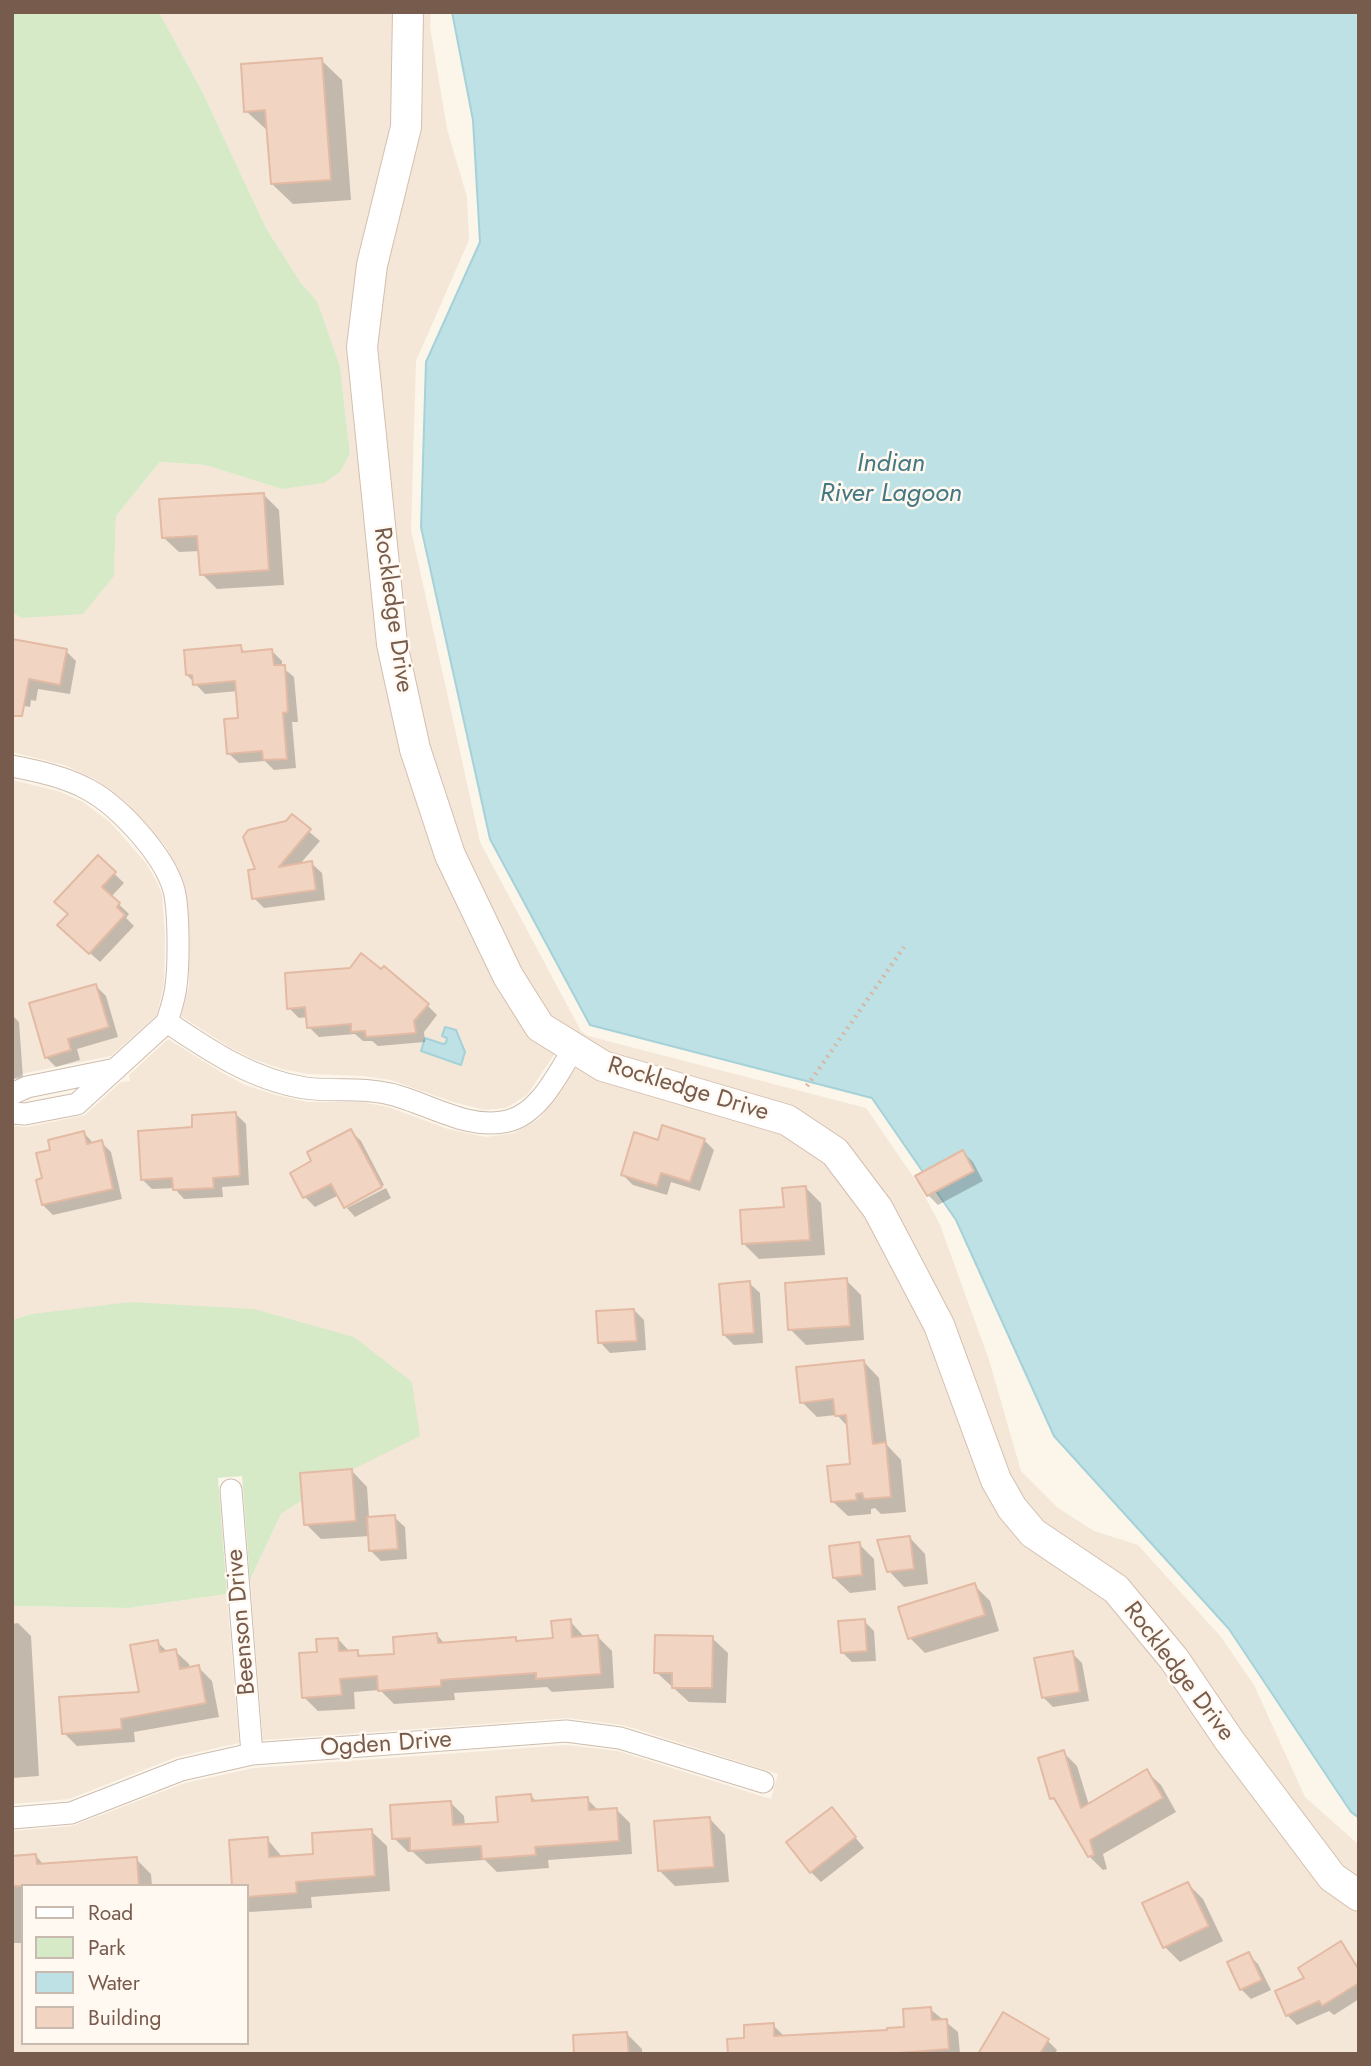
<!DOCTYPE html>
<html>
<head>
<meta charset="utf-8">
<style>
  body { margin:0 }
  #map { position:relative; width:1371px; height:2066px; overflow:hidden; background:#fcf5ea; font-family:Jost,sans-serif }
  canvas { display:block }
  .frame { position:absolute; inset:0; border:14px solid #775b4d; pointer-events:none }
  .legend { position:absolute; left:21px; top:1884px; width:228px; height:161px; box-sizing:border-box; background:#fff9f1; border:2px solid #c9baaf; margin:0; padding:9px 12px; list-style:none; font-size:21px; color:#775b4d }
  .legend li { display:flex; align-items:center; gap:14px; height:35px }
  .legend b { width:35px; border:2px solid #c9baaf }
</style>
</head>
<body>
<div id="map">
<canvas width="1371" height="2066"></canvas>
<div class="frame"></div>
<ul class="legend">
<li><b style="height:9px;background:#fff"></b>Road</li>
<li><b style="height:19px;background:#d7eac8"></b>Park</li>
<li><b style="height:19px;background:#bee1e6"></b>Water</li>
<li><b style="height:19px;background:#f1d4c2"></b>Building</li>
</ul>
</div>
<script>
const context = document.querySelector('canvas').getContext('2d');
context.lineJoin = 'round';
function fillPath(path, color) {
  context.fillStyle = color;
  context.fill(path, 'evenodd');
}
function stroke(path, color, width, dash) {
  context.strokeStyle = color;
  context.lineWidth = width;
  context.lineCap = dash ? 'butt' : 'round';
  context.setLineDash(dash || []);
  context.stroke(path);
}
function write(font, color, halo, rows, align = 'center') {
  context.font = font + ' Jost,sans-serif';
  context.lineWidth = 5;
  context.setLineDash([]);
  context.textBaseline = 'middle';
  context.strokeStyle = halo;
  context.fillStyle = color;
  for (const [text, x, y, turn = 0] of rows) {
    context.save();
    context.translate(x, y);
    context.rotate((+turn || 0) * Math.PI / 180);
    context.textAlign = isNaN(turn) ? turn : align;
    if (halo) context.strokeText(text, 0, 0);
    context.fillText(text, 0, 0);
    context.restore();
  }
}
const residential = new Path2D(`
  M159,12H396L394,124L360,261L404,754L556,1052L527,1095L506,1108L485,1110L453,1102L391,1080L363,1076L308,1074L282,1069L253,1059L231,1048L181,1016L189,986L188,910L185,886L166,847L126,802L95,779L64,765L12,752V612L21,618L114,576L116,516L160,462L205,465L282,489L350,453L344,401L317,301L301,283L266,228L203,93Z
  M420,12H431L430,27L447,129L467,197L469,240L416,361L411,530L480,842L581,1031L588,1036L866,1108L919,1185L940,1225L989,1360L1021,1471L1058,1508L1094,1531L1138,1545L1221,1637L1254,1685L1305,1797L1359,1845V1880L1340,1867L1022,1500L844,1144L607,1053L549,1017L518,969L461,850L426,745L404,642L374,348Z
  M12,780L58,791L83,802L110,822L146,863L157,882L162,894L165,937L164,984L157,1015L111,1056L25,1073L12,1079Z
  M168,1039L221,1072L245,1085L276,1095L307,1102H362L388,1107L448,1129L486,1137L514,1133L540,1118L578,1065L782,1133L828,1163L868,1217L928,1331L985,1485L1108,1600L1359,1911V2054H12V1831L72,1826L185,1783L254,1768L566,1745L618,1751L771,1799L778,1774L623,1725L567,1718L263,1740L250,1580L281,1514L343,1474L32,1314L12,1320V1126L27,1127L85,1115L121,1082L130,1081L129,1075ZM23,1886H247V2043H23Z
  M227,1594L239,1743L177,1757L69,1799L12,1804V1606L129,1608Z`);
const green = new Path2D(`
  M12,12H159L203,93L266,228L301,283L317,301L340,367L350,453L340,472L324,483L282,489L205,465L160,462L116,516L114,576L83,614L21,618L12,612Z
  M130,1302L254,1309L354,1337L412,1382L420,1436L343,1474L281,1514L250,1580L242,1476L218,1478L227,1594L129,1608L12,1606V1320L32,1314Z`);
const water = new Path2D(`
  M452,12H1359V1818L1351,1812L1229,1629L1054,1436L956,1220L872,1098L590,1025L490,839L421,527L426,362L480,242L473,120Z
  M445,1027L456,1030L465,1052L461,1065L421,1051L425,1038L443,1044L446,1043L447,1038L442,1036Z`);
const shadow = new Path2D(`
  M321,60L342,80L351,200L293,204L272,184L268,131L246,111Z
  M264,495L279,510L284,585L217,589L202,574L200,551L179,552L163,537Z
  M12,641L66,651L76,661L70,694L38,689L36,701L31,700L30,707L12,704Z
  M240,647L246,653L272,651L282,661V667L294,677L298,722H292L296,768L274,770L265,761L239,763L228,753L240,720L238,691L205,694L187,675Z
  M292,817L320,841L299,865L311,863L322,873L325,900L264,908L254,898L257,870Z
  M98,858L124,883L111,897L129,914L126,918L134,926L100,962L70,935V915Z
  M286,974L427,1005L437,1015L424,1032L425,1042L378,1046L372,1041H363L355,1034L319,1037L309,1027L308,1017L299,1018L289,1008Z
  M96,986L106,996L118,1037L77,1049L80,1060L56,1067L46,1057Z
  M12,1015L19,1022L23,1078L12,1079Z
  M236,1114L246,1124L249,1185L222,1187L223,1197L184,1199L174,1188L152,1189L142,1179L194,1129Z
  M351,1131L361,1141L384,1185L346,1204V1207L339,1195L315,1207L305,1197L292,1174L314,1162Z
  M84,1133L94,1144L101,1142L111,1152L122,1199L53,1215L43,1205L44,1179L52,1151Z
  M704,1140L714,1150L700,1191L671,1182L667,1195L633,1185L623,1175L659,1142Z
  M963,1152L973,1162L983,1181L938,1205L928,1195Z
  M386,1188L391,1198L355,1217L347,1208Z
  M806,1188L821,1203L825,1255L759,1259L744,1244Z
  M846,1280L861,1295L864,1340L806,1345L790,1329Z
  M749,1283L760,1293L763,1343L734,1345L724,1335Z
  M634,1310L644,1320L646,1350L610,1353L600,1342Z
  M864,1362L879,1378L887,1445L901,1460L906,1512L881,1514L875,1508L871,1509V1514L848,1516L832,1501L852,1466L848,1427L837,1415L817,1417L802,1402Z
  M352,1471L367,1487L369,1518L394,1517L405,1527L407,1559L381,1561L371,1551L370,1536L321,1539L306,1524Z
  M910,1538L925,1554L928,1584L904,1587L889,1571Z
  M859,1544L874,1559L876,1590L850,1593L834,1578Z
  M974,1585L990,1601L999,1631L925,1653L910,1638Z
  M570,1621L585,1638L598,1637L612,1651L614,1688L552,1692L547,1687L454,1693L455,1700L394,1704L380,1690L354,1692L355,1709L318,1711L304,1697L319,1654L338,1639L350,1652H357L363,1658L396,1656L437,1635L445,1644L515,1639L518,1642L554,1640Z
  M864,1621L874,1631L876,1661L852,1662L842,1652Z
  M18,1623L31,1636L39,1776L12,1778V1624Z
  M712,1638L728,1653L726,1703L689,1702L656,1672Z
  M157,1642L168,1652L175,1651L189,1664L190,1669L198,1667L212,1681L219,1717L134,1732L135,1742L77,1746L64,1733L141,1694Z
  M1072,1653L1082,1663L1089,1701L1053,1707L1043,1697Z
  M1063,1752L1077,1766L1089,1805L1147,1772L1161,1785L1176,1812L1103,1854L1107,1869L1103,1870L1089,1856L1061,1808L1052,1798Z
  M531,1796L537,1802L587,1799L599,1811L616,1809L630,1823L632,1854L548,1860L549,1868L497,1872L485,1860L426,1864L413,1852H408L394,1838L450,1802L464,1816L465,1826L499,1824Z
  M832,1809L864,1848L821,1882L811,1872Z
  M710,1819L725,1835L729,1882L675,1886L660,1871Z
  M371,1831L387,1846L390,1891L311,1897L312,1908L250,1912L247,1909V1886L267,1839L283,1858L315,1855Z
  M36,1856L44,1865L136,1859L151,1874L152,1886H23V1943H13L12,1858Z
  M1188,1884L1203,1899L1223,1941L1180,1962L1165,1947Z
  M1340,1943L1359,1967V1999L1334,2015L1329,2011L1297,2025L1287,2015L1307,1978Z
  M1248,1954L1258,1964L1271,1990L1251,1999L1241,1989Z
  M930,2009L958,2032L960,2054H729L773,2025L785,2037L889,2032L906,2029Z
  M626,2033L642,2049V2054H576Z
  M1047,2040L1057,2050L1055,2054H989Z`);
const building = new Path2D(`
  M322,58L331,180L271,184L265,110L244,112L241,64Z
  M264,493L269,570L200,575L197,536L162,538L159,499Z
  M12,639L67,649L60,685L29,679L22,716H12Z
  M241,645L242,652L272,649L274,665H285L288,712L283,713L287,759L263,760L262,751L227,754L224,719L238,718L235,681L193,685L192,675H186L184,650Z
  M292,814L311,829L279,867L312,861L316,890L252,899L248,870L255,869L243,837L248,830L286,821Z
  M98,855L116,872L102,887L120,903L117,907L125,915L89,954L57,925L68,914L54,902Z
  M361,953L381,969L384,966L429,1004L414,1021L416,1033L366,1037L365,1031L351,1032V1024L307,1028L305,1007L287,1009L285,973L350,968Z
  M96,984L109,1027L68,1039L71,1050L45,1058L29,1003Z
  M236,1112L240,1176L213,1178L214,1188L173,1190L172,1178L141,1180L138,1131L192,1127V1115Z
  M662,1125L705,1139L690,1182L661,1173L657,1186L621,1175L634,1132L658,1140Z
  M351,1129L382,1187L344,1208L331,1184L303,1198L290,1173L311,1161L307,1152Z
  M84,1131L87,1144L102,1140L113,1189L42,1205L36,1180L42,1178L36,1153L50,1150L48,1140Z
  M963,1150L974,1171L927,1196L915,1176Z
  M806,1186L810,1240L742,1244L740,1210L784,1207L782,1188Z
  M847,1278L850,1326L788,1330L785,1283Z
  M750,1281L754,1333L723,1335L719,1284Z
  M634,1309L637,1341L598,1343L596,1311Z
  M864,1360L873,1444L886,1442L891,1497L864,1499L862,1493L856,1494L857,1500L831,1502L827,1466L850,1464L846,1415L835,1416L833,1399L800,1403L796,1367Z
  M352,1469L356,1521L304,1525L300,1473Z
  M395,1515L398,1549L369,1551L367,1517Z
  M910,1536L914,1569L887,1572L877,1540Z
  M860,1542L862,1575L833,1578L829,1546Z
  M975,1583L985,1615L908,1639L898,1607Z
  M571,1619L572,1637L598,1635L601,1674L536,1679V1673L441,1680V1686L378,1691L377,1676L340,1679L342,1695L302,1698L299,1653L317,1652L316,1639L338,1638L339,1651L358,1650V1656L394,1654L393,1637L437,1633L438,1643L516,1637V1641L553,1638L551,1621Z
  M865,1619L867,1651L841,1653L838,1621Z
  M655,1635L713,1636L712,1688H672V1673H654Z
  M158,1640L160,1652L176,1649L180,1669L199,1665L206,1703L121,1719L122,1729L62,1734L59,1697L139,1692L130,1645Z
  M1073,1651L1080,1692L1042,1698L1034,1658Z
  M1064,1750L1081,1808L1147,1769L1163,1798L1090,1840L1094,1855L1088,1857L1054,1798L1050,1799L1038,1758Z
  M531,1794L532,1801L588,1797L589,1810L617,1808L619,1841L535,1847L536,1855L482,1859L481,1846L410,1851V1838L392,1839L390,1805L451,1801L453,1825L498,1822L496,1797Z
  M832,1807L856,1837L810,1873L786,1842Z
  M710,1817L714,1867L658,1871L654,1821Z
  M372,1829L375,1876L296,1882L297,1893L247,1897V1886H232L229,1840L268,1837L269,1857L313,1854L312,1833Z
  M36,1854L37,1864L137,1857L139,1886H12V1856Z
  M1188,1882L1209,1926L1163,1948L1142,1903Z
  M1341,1941L1359,1970V1983L1322,2006L1319,2001L1286,2016L1275,1991L1304,1978L1298,1968Z
  M1249,1952L1262,1980L1240,1990L1227,1962Z
  M931,2007L932,2020L947,2019L949,2049L887,2054H728L727,2039L744,2038V2025L774,2023V2036L887,2030V2028L904,2027L903,2009Z
  M1003,2012L1049,2039L1040,2054H978Z
  M627,2032L629,2054H574L573,2035Z`);
const path = new Path2D(`
  M807,1086L904,947`);
const street = new Path2D(`
  M12,766C37,771 66,777 89,790C120,807 164,855 174,890C179,911 179,964 176,986C175,998 170,1011 167,1022
  M167,1022C210,1051 253,1080 305,1088C334,1092 362,1087 390,1094C428,1103 468,1131 508,1121C540,1113 558,1073 574,1048
  M12,1094L27,1087L116,1069
  M12,1113L25,1114L77,1104L167,1022
  M231,1490L252,1754
  M12,1818L71,1813L181,1770L252,1754L566,1731L620,1738L763,1782`);
const secondary = new Path2D(`
  M408,12L406,127L372,265L362,347L392,644L415,749L450,855L508,976L540,1027L603,1066L787,1120L835,1152L878,1209L939,1325L996,1480L1012,1508L1033,1533L1116,1589L1174,1659L1229,1740L1332,1877L1359,1896`);
const streetNames = [
  ["Rockledge Drive",392,610,82],
  ["Rockledge Drive",688,1090,17],
  ["Beenson Drive",242,1622,-95],
  ["Rockledge Drive",1178,1672,53],
  ["Ogden Drive",386,1745,-4]
];
const waterNames = [
  ["Indian",891,465],
  ["River Lagoon",891,495]
];
fillPath(residential, '#f4e7d8');
fillPath(green, '#d7eac8');
fillPath(water, '#bee1e6');
stroke(water, '#a5d1d8', 2);
fillPath(shadow, '#0003');
fillPath(building, '#f1d4c2');
stroke(building, '#e3baa3', 2);
stroke(street, '#cebdaf', 23);
stroke(secondary, '#d4bfaf', 32);
stroke(path, '#d7b7a5', 4.5, [2, 5]);
stroke(street, '#fff', 21);
stroke(secondary, '#fff', 30);
write('24px', '#775b4d', '#fff9f1', streetNames);
write('italic 26px', '#447983', '#fff9f1', waterNames);
</script>
</body>
</html>
